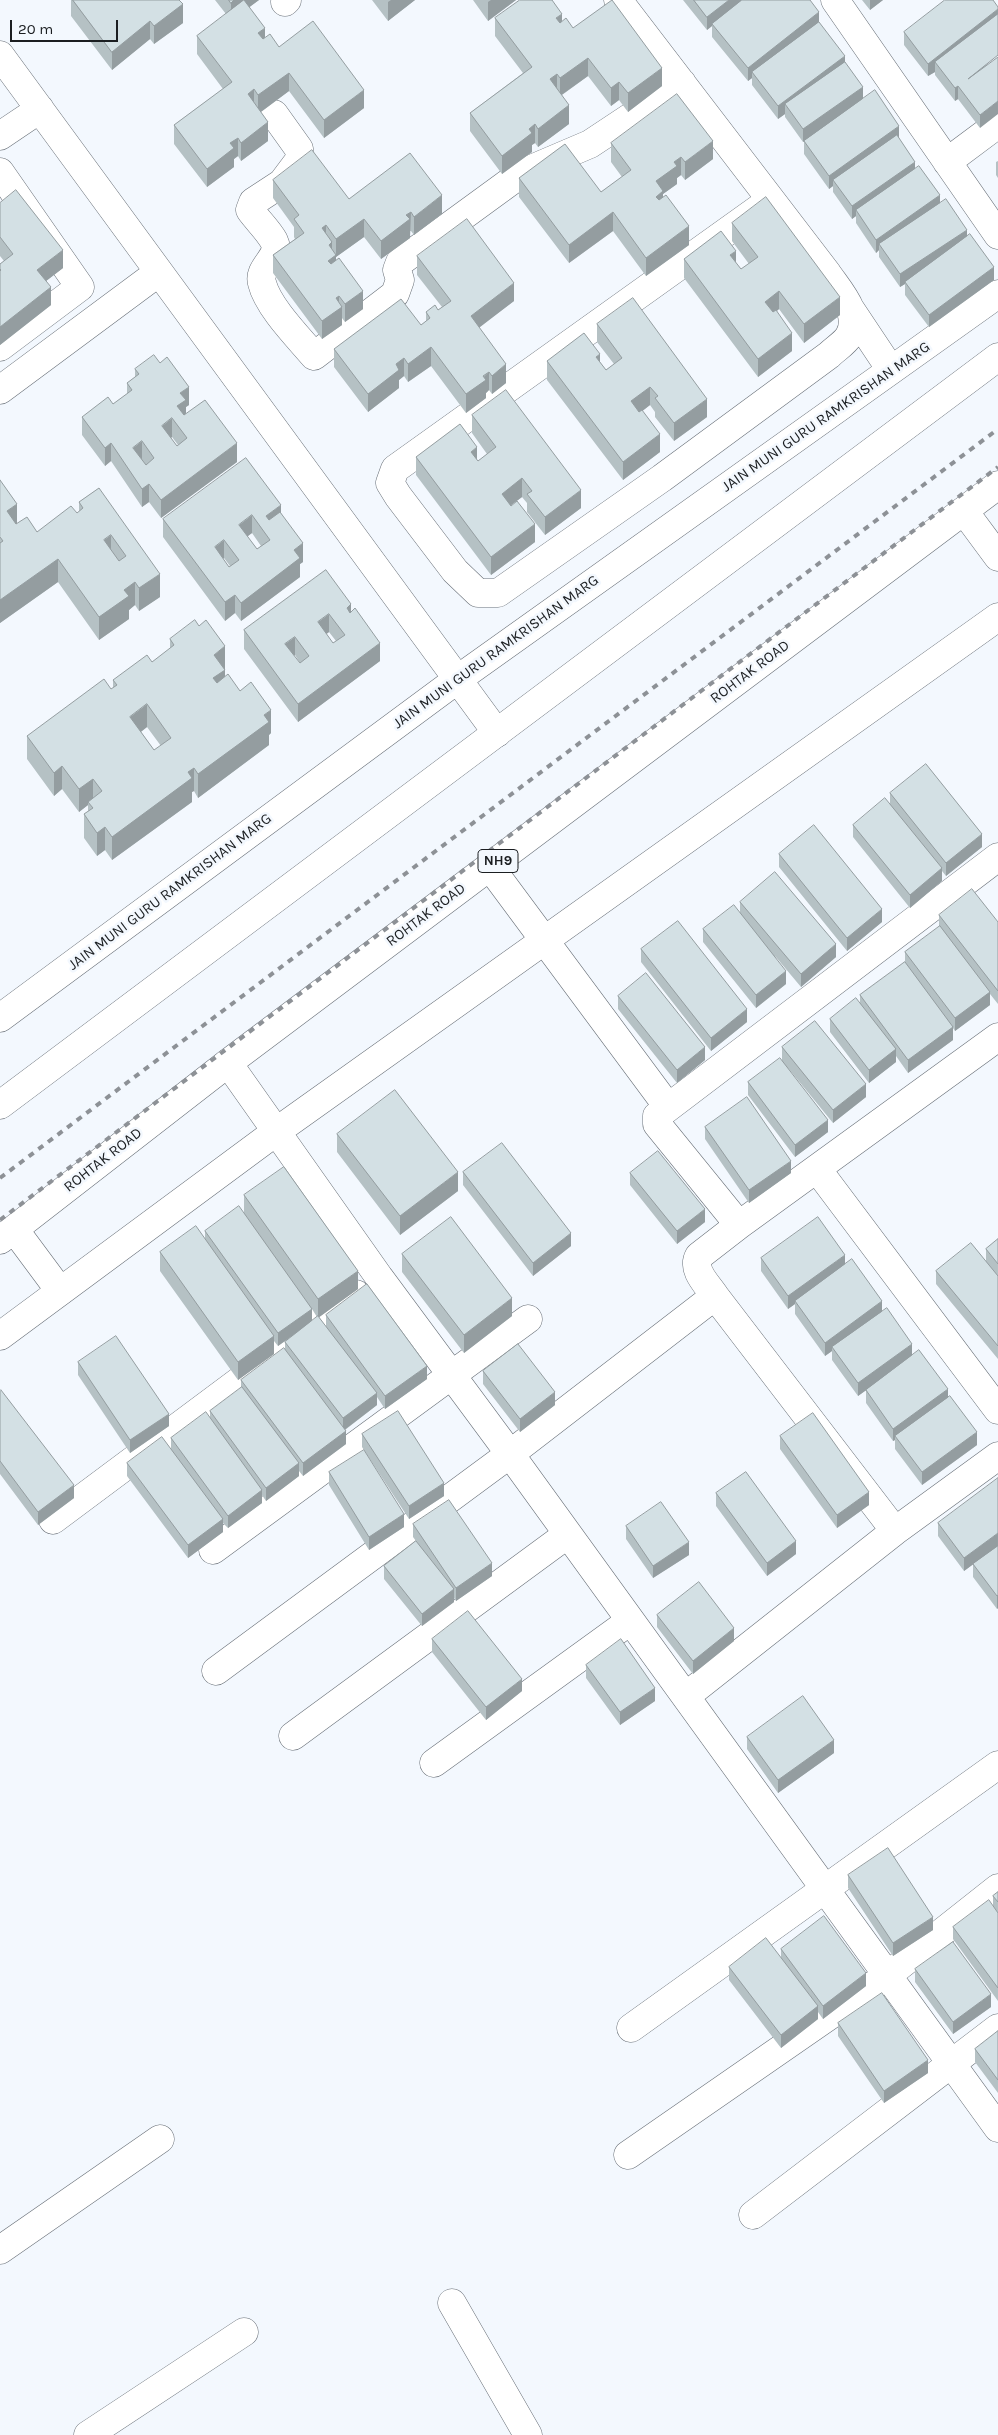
<!DOCTYPE html>
<html>
<head>
<meta charset="utf-8">
<style>
  body { margin:0 }
  #map { position:relative; width:998px; height:2435px; overflow:hidden; background:#f3f8fe; font-family:Karla,sans-serif }
  canvas { display:block }
  .scale { position:absolute; left:10px; top:20px; width:108px; height:22px; box-sizing:border-box; border:2px solid #1b1e21; border-top:0; padding-left:6px; font-size:15px; line-height:18px; white-space:nowrap; color:#1b1e21; -webkit-text-stroke:4px #f3f8fe; paint-order:stroke }
</style>
</head>
<body>
<div id="map">
<canvas width="998" height="2435"></canvas>
<div class="scale">20 m</div>
</div>
<script>
const context = document.querySelector('canvas').getContext('2d');
context.lineJoin = 'round';
function stroke(path, color, width, dash) {
  context.strokeStyle = color;
  context.lineWidth = width;
  context.lineCap = dash ? 'butt' : 'round';
  context.setLineDash(dash || []);
  context.stroke(path);
}
function fillPath(path, color) {
  context.fillStyle = color;
  context.fill(path, 'evenodd');
}
function write(font, color, halo, rows, align = 'center') {
  context.font = font + ' Karla,sans-serif';
  context.lineWidth = 5;
  context.setLineDash([]);
  context.textBaseline = 'middle';
  context.strokeStyle = halo;
  context.fillStyle = color;
  for (const [text, x, y, turn = 0] of rows) {
    context.save();
    context.translate(x, y);
    context.rotate((+turn || 0) * Math.PI / 180);
    context.textAlign = isNaN(turn) ? turn : align;
    if (halo) context.strokeText(text, 0, 0);
    context.fillText(text, 0, 0);
    context.restore();
  }
}
const minor = new Path2D(`
  M618,0L827,273C839,291 862,314 849,336C845,343 835,349 829,355L662,478L498,593H478L455,571L398,496L390,483L395,469L771,200
  M835,0L998,235
  M285,2L287,0
  M0,55L497,733
  M274,114L299,149L300,159L282,183L253,202L250,210C257,220 268,230 274,241C282,257 257,267 262,283C268,307 298,337 314,356L395,294L400,280L397,270L400,262L522,173L590,144L682,83
  M0,136L40,109
  M947,162L998,124
  M0,172L80,287L0,347
  M851,310L891,370
  M0,390L159,272
  M964,511L998,557
  M490,867L668,1107
  M0,1018L458,679L998,294
  M998,1037L739,1225L699,1256C691,1270 708,1285 715,1296L895,1531L998,1456
  M228,1063L379,1277L510,1454L998,2128
  M817,1169L998,1410
  M739,1225L657,1124V1116L998,857
  M0,1336L277,1131L998,617
  M53,1520L356,1294
  M213,1550L528,1319
  M216,1671L510,1454L715,1296
  M686,1696L895,1531
  M293,1736L568,1534
  M434,1763L630,1621
  M631,2028L998,1765
  M628,2155L888,1975L998,1888
  M753,2215L998,2028
  M0,2250L160,2139
  M452,2303L528,2435
  M88,2435L244,2332`);
const major = new Path2D(`
  M0,1105L998,357
  M14,1229L60,1291
  M0,1240L228,1063L998,485`);
const rail = new Path2D(`
  M0,1178L998,429
  M0,1220L998,467`);
const wall = new Path2D(`
  M71,0H179L183,23L154,44L150,39L112,70L71,16Z
  M215,0H259L249,7L265,38L364,108L324,138L289,91L261,112L268,141L241,161L238,156L234,159V167L207,187L174,144V125L223,89L197,54V36L226,14Z
  M372,0H415L388,21Z
  M473,0H516L488,21Z
  M683,0H810L819,22L845,62L863,99L899,138L915,168L940,204L967,236L994,280L929,327L905,295V284L900,287L879,257V250L876,253L856,223V216L852,219L833,192V186L829,189L804,154V141L817,132L803,142L785,117V114L778,119L752,85V78L748,81L712,37V26L707,30Z
  M862,0H883L870,10Z
  M993,0L980,128L958,99L955,101L935,75V72L928,76L904,45V32Z
  M495,18L562,22L662,86L628,112L619,100L611,106L588,76L562,95L569,124L538,147L535,143L532,145V152L502,174L470,131V113L523,73L495,36Z
  M611,143L713,159L685,180L681,175L677,178V184L663,194V197L689,245L646,276L613,231L569,263L519,197V178L601,192L622,177L611,162Z
  M998,161V178L996,175V162Z
  M273,180L349,199L442,214L414,235L411,231H410V238L381,259L364,237L336,257V260L363,309L345,322L342,318V325L322,339L273,273V255L295,239L294,237V227L273,198Z
  M0,203L63,268L46,281L51,305L0,345V264L4,261L0,256Z
  M732,223L840,315L804,343L779,309L777,311L792,351L758,377L684,278V259L736,263L741,269L749,264L732,241Z
  M417,256L514,301L479,327L506,383L492,394L489,390L486,393V398L466,413L431,366L408,382L404,376L399,380V388L368,412L334,367V349L421,325L426,321V312L438,310L442,307L417,275Z
  M597,324L707,417L674,441L655,417V412L650,405L642,411L660,452L623,480L547,380V361L600,362L606,370L614,364L597,342Z
  M135,369L189,405L186,407V414L237,462L161,518L149,502L142,507L111,461L105,466L82,435V417L113,404L127,394V383L135,377ZM172,437L178,445L177,446L171,438Z
  M472,415L581,508L545,535L527,512V503L522,497L511,505L535,542L491,575L416,475V457L477,460L478,461L487,454L472,433Z
  M0,480L17,524L37,532L77,513L79,512V502L99,488L160,597L139,611L135,605L129,610V619L99,640L58,582L0,623Z
  M281,513L303,562L300,564V577L241,621L235,613L225,621L163,537V519ZM252,533L261,546L257,549L247,536ZM224,558L230,566L229,567L223,559Z
  M326,570L380,661L298,722L244,649V630ZM329,632L336,641L333,643L326,634ZM295,655L300,663L294,656Z
  M170,639L225,669V677L271,733L269,735V745L198,798L194,791L192,792V802L112,860L105,850L97,856L84,838V814L88,811V805L79,812L62,789L54,796L27,759V736L113,688V680L152,662L170,649ZM147,727L161,746L154,750L141,732Z
  M890,793L982,847L946,876L942,871V881L910,908L853,837V825L890,803Z
  M779,854L882,922L847,951L779,867Z
  M740,902L836,957L801,987L775,956L786,984L756,1008L703,942V929L740,912Z
  M939,915L998,922V1004L990,994V1005L955,1031L953,1028V1040L908,1073L896,1056V1062L869,1083L830,1032V1019L860,1004V995L905,962V952L939,927Z
  M641,949L747,1022L711,1051L641,962Z
  M618,996L705,1060L677,1083L618,1009Z
  M782,1047L866,1097L833,1123L788,1068L828,1132L795,1157L748,1095V1082L782,1060Z
  M705,1127L791,1173L749,1203L705,1139Z
  M337,1134L458,1191L400,1235L337,1152Z
  M463,1172L571,1246L533,1276L463,1185Z
  M630,1173L705,1222L677,1244L630,1185Z
  M244,1195L358,1289L319,1317L326,1327V1315L427,1379L385,1409L377,1397V1405L345,1430L346,1444L303,1476L299,1471V1476L266,1501L262,1495V1503L228,1528L223,1523V1532L188,1558L127,1476V1463L171,1449V1438L210,1418V1411L241,1388V1380L285,1350V1342L297,1333L278,1346L274,1341V1354L238,1380L160,1271V1252L205,1238V1231L244,1213ZM312,1309L317,1317L312,1321Z
  M998,1239V1359L936,1284V1271L986,1261V1249Z
  M402,1254L512,1316L464,1353L402,1272Z
  M761,1258L845,1265L882,1311L912,1356L948,1397L977,1445L922,1485L895,1449V1440L893,1441L866,1403V1390L872,1386L858,1396L832,1360V1351L825,1356L795,1314V1304L788,1309L761,1271Z
  M78,1362L169,1426L130,1453L78,1375Z
  M483,1371L555,1405L520,1432L483,1384Z
  M0,1391L74,1498L38,1525L0,1474Z
  M362,1434L444,1496L409,1519L362,1447Z
  M780,1436L869,1505L837,1528L780,1449Z
  M329,1472L404,1527L369,1550L329,1485Z
  M716,1493L796,1554L767,1576L716,1506Z
  M938,1523L998,1546L964,1571L938,1536Z
  M413,1524L492,1576L456,1601L454,1598V1602L422,1626L384,1579V1566L416,1541L413,1537Z
  M626,1526L689,1555L653,1578L626,1539Z
  M998,1546V1608L997,1609L973,1577V1564Z
  M657,1615L734,1641L693,1674L657,1627Z
  M432,1639L522,1691L486,1720L432,1652Z
  M586,1665L655,1701L620,1725L586,1678Z
  M747,1737L834,1753L778,1793L747,1749Z
  M848,1875L933,1930L893,1956L848,1888Z
  M998,1892V2001L953,1939V1927L993,1906V1896Z
  M781,1949L866,1986L823,2019L818,2012V2019L781,2048L729,1980V1967L781,1957Z
  M915,1969L991,2007L953,2034L915,1982Z
  M838,2023L928,2073L884,2103L838,2036Z
  M998,2031V2093L975,2062V2049Z`);
const shadedWall = new Path2D(`
  M234,0H259L231,21V3Z
  M391,0H415L388,21V2Z
  M491,0H516L488,21V2Z
  M729,0H745L712,24V26L707,30V17Z
  M870,0H883L870,10Z
  M183,4V23L154,44V26Z
  M998,9V22L935,62V72L928,76V64Z
  M819,12V24L752,72V78L748,81V68Z
  M562,14V32L556,18Z
  M150,21V39L112,70V52Z
  M265,28V46L258,33Z
  M845,56V68L785,104V114L778,119V106Z
  M588,58V76L560,96V78Z
  M662,68V86L628,112V93Z
  M289,73V91L258,114V95Z
  M557,74V93L550,79Z
  M619,82V100L611,106V88Z
  M958,86V99L955,101V88Z
  M863,87V100L803,142V129Z
  M254,89V108L248,94Z
  M364,90V108L324,138V120Z
  M998,101V114L980,128V115Z
  M569,105V124L538,147V129Z
  M268,122V141L241,161V143Z
  M535,124V143L532,145V152L502,174V156L529,129Z
  M899,126V138L833,180V186L829,189V176Z
  M238,138V156L234,159V167L207,187V169L230,143Z
  M713,141V159L685,180V162Z
  M681,157V175L677,178V184L663,194V210L656,215V181L674,162Z
  M915,162V175L856,210V216L852,219V206Z
  M442,195V214L414,235V217Z
  M940,195V208L879,244V250L876,253V240Z
  M411,212L410,238L381,259V241L406,215Z
  M613,212V231L569,263V245Z
  M364,219V237L336,257V273L328,279L329,245L332,242V258L336,255V239Z
  M326,225V243L322,228Z
  M689,226V245L646,276V258Z
  M967,230V242L905,282V284L900,287V274Z
  M63,250V268L37,288V270Z
  M736,251V269L730,255Z
  M994,267V280L929,327V315Z
  M514,283V301L471,334V316Z
  M51,287V305L0,345V327Z
  M363,291V309L345,322V304Z
  M779,291V309L765,320V302Z
  M339,296V309L342,307V325L322,339V321L336,298Z
  M840,297V315L804,343V324Z
  M792,333V351L758,377V359Z
  M431,347V366L408,382V364Z
  M600,354V373L596,357Z
  M404,358V376L399,380V388L368,412V394L396,364Z
  M506,364V383L492,394V376Z
  M489,372V390L486,393V398L466,413V394Z
  M189,387V405L186,407V418L177,406L180,393Z
  M650,387V405L631,420V401Z
  M707,399V417L674,441V423Z
  M172,418V437L162,444V426Z
  M660,434V452L623,480V462Z
  M142,441V460L133,448Z
  M111,443V461L105,466V448Z
  M237,443V462L161,518V500Z
  M477,447V466L471,452Z
  M522,478V497L502,512V494Z
  M149,484V502L142,507V489Z
  M581,490V508L545,535V517Z
  M17,504V527L7,511Z
  M281,505V523L266,534V516Z
  M252,515V533L239,543V525Z
  M535,524V542L491,575V557Z
  M111,535V558L104,540Z
  M224,540V558L215,565V547Z
  M303,543V562L300,564V577L241,621V603L294,550Z
  M58,559V582L0,623V600Z
  M160,574V597L139,611V588Z
  M135,582V605L129,610V619L99,640V617L124,590Z
  M235,595V613L225,621V602Z
  M351,604V622L347,608Z
  M329,614V632L318,641V622Z
  M295,637V655L285,662V644Z
  M380,643V661L298,722V704Z
  M225,646V669L216,676L225,670V693L213,701L214,655Z
  M147,704V727L130,740V717Z
  M271,710V733L269,735V745L198,798V774L264,715Z
  M62,766V789L54,796V773Z
  M194,768V791L192,792V802L112,860V837L188,772Z
  M93,779V802H88V805L79,812V789Z
  M105,827V850L97,856V833Z
  M982,834V847L946,876V863Z
  M942,868V881L910,908V895Z
  M882,909V922L847,951V938Z
  M836,944V957L801,987V974Z
  M786,971V984L756,1008V995Z
  M990,992V1005L955,1031V1018Z
  M747,1009V1022L711,1051V1038Z
  M953,1027V1040L908,1073V1060Z
  M705,1047V1060L677,1083V1070Z
  M896,1049V1062L869,1083V1070Z
  M866,1084V1097L833,1123V1110Z
  M828,1120V1132L795,1157V1145Z
  M791,1161V1173L749,1203V1190Z
  M458,1172V1191L400,1235V1216Z
  M705,1209V1222L677,1244V1231Z
  M571,1233V1246L533,1276V1263Z
  M845,1255V1267L795,1301V1304L788,1309V1296Z
  M358,1271V1289L318,1318V1299Z
  M512,1298V1316L464,1353V1335Z
  M882,1301V1314L832,1347V1351L825,1356V1343Z
  M312,1309V1321L278,1346V1333Z
  M274,1336V1354L238,1380V1362Z
  M912,1344V1357L858,1396V1383Z
  M427,1366V1379L385,1409V1396Z
  M948,1389V1401L895,1436V1440L893,1441V1429Z
  M555,1392V1405L520,1432V1419Z
  M377,1393V1405L343,1431V1418Z
  M169,1414V1426L130,1453V1440Z
  M346,1431V1444L303,1476V1463Z
  M977,1432V1445L922,1485V1472Z
  M299,1463V1476L266,1501V1488Z
  M444,1483V1496L409,1519V1506Z
  M74,1485V1498L38,1525V1512Z
  M262,1490V1503L228,1528V1516Z
  M869,1492V1505L837,1528V1515Z
  M404,1514V1527L369,1550V1537Z
  M223,1519V1532L188,1558V1545Z
  M998,1533V1546L964,1571V1558Z
  M796,1541V1554L767,1576V1563Z
  M689,1542V1555L653,1578V1566Z
  M492,1563V1576L456,1601V1588Z
  M454,1589V1602L422,1626V1614Z
  M998,1595V1608L997,1609V1596Z
  M734,1628V1641L693,1674V1661Z
  M522,1679V1691L486,1720V1707Z
  M655,1688V1701L620,1725V1712Z
  M834,1740V1753L778,1793V1780Z
  M933,1917V1930L893,1956V1943Z
  M866,1973V1986L823,2019V2006Z
  M991,1994V2007L953,2034V2022Z
  M818,2006V2019L781,2048V2035Z
  M928,2060V2073L884,2103V2091Z`);
const building = new Path2D(`
  M73,0H179L183,4L154,26L150,21L112,52Z
  M229,0H234L231,3Z
  M244,0L265,28L258,33L263,39L270,34L279,47L313,21L364,90L324,120L289,73L258,95L254,89L248,94L268,122L241,143L238,138L230,143L234,148L207,169L174,125L232,82L197,36Z
  M520,0H552L562,14L556,18L560,23L566,18L573,28L612,0L662,68L628,93L619,82L611,88L588,58L560,78L557,74L550,79L569,105L538,129L535,124L529,129L532,133L502,156L470,113L532,67L495,18Z
  M694,0H729L707,17Z
  M742,0H810L819,12L748,68L712,24Z
  M945,0H993L998,7V9L928,64L904,32Z
  M998,14V55L968,79L998,57V101L980,115L958,86L955,88L935,62Z
  M819,22L845,56L778,106L752,72Z
  M845,62L863,87L803,129L785,104Z
  M875,90L899,126L829,176L804,141Z
  M677,94L713,141L685,162L681,157L674,162L677,166L656,181L663,191L656,197L659,200L666,195L689,226L646,258L613,212L569,245L519,178L565,144L601,192L631,170L611,143Z
  M897,135L915,162L852,206L833,180Z
  M312,150L349,199L410,153L442,195L414,217L411,212L406,215L410,219L381,241L364,219L336,239L326,225L322,228L332,242L329,245L336,255L328,261L331,264L339,258L363,291L345,304L339,296L336,298L342,307L322,321L273,255L304,233L294,219L299,215L273,180Z
  M919,166L940,195L876,240L856,210Z
  M16,190L63,250L37,270L51,287L0,327V271L1,270L0,269V264L13,254L0,237V203Z
  M766,197L840,297L804,324L779,291L765,302L773,312L776,310L792,333L758,359L684,259L721,231L736,251L730,255L741,269L758,257L732,223Z
  M946,199L967,230L900,274L879,244Z
  M467,219L514,283L471,316L506,364L492,376L489,372L483,376L486,380L466,394L431,347L408,364L404,358L396,364L399,370L368,394L334,349L401,299L421,325L430,318L426,312L435,305L438,310L451,301L417,256Z
  M970,234L994,267L929,315L905,282Z
  M633,298L707,399L674,423L655,398L658,396L650,387L631,401L639,412L642,410L660,434L623,462L547,361L584,333L600,354L596,357L606,370L622,358L597,324Z
  M154,355L160,363L167,357L189,387L180,393L186,400L177,406L184,415L205,400L237,443L161,500L149,484L142,489L111,443L105,448L82,417L108,397L113,404L132,390L127,383L139,374L135,369ZM172,418L187,438L177,446L162,426ZM142,441L154,458L146,465L133,448Z
  M506,390L581,490L545,517L527,494L532,491L522,478L502,494L511,506L517,501L535,524L491,557L416,457L460,424L477,447L471,452L478,461L496,447L472,415Z
  M246,458L281,505L266,516L269,520L280,512L303,543L294,550L300,558L241,603L235,595L225,602L163,519ZM252,515L270,540L257,549L239,525ZM224,540L239,560L229,567L215,547Z
  M0,480L17,504L7,511L16,524L27,517L37,532L71,506L77,513L83,508L79,502L99,488L160,574L139,588L135,582L124,590L129,596L99,617L58,559L0,600V543L3,541L0,537ZM111,535L126,556L119,561L104,540Z
  M326,570L351,604L347,608L350,613L355,608L380,643L298,704L244,630ZM329,614L345,635L333,643L318,622ZM295,637L309,656L300,663L285,644Z
  M195,620L199,626L206,620L225,646L214,655L225,670L213,678L217,683L228,674L240,691L251,682L271,710L264,715L269,722L198,774L194,768L188,772L192,778L112,837L105,827L97,833L84,814L93,808L88,802L102,791L93,779L79,789L62,766L54,773L27,736L104,679L111,689L117,685L113,680L147,655L152,662L174,645L170,639ZM147,704L171,738L154,750L130,717Z
  M926,764L982,834L946,863L890,793Z
  M885,798L942,868L910,895L853,825Z
  M814,825L882,909L847,938L779,854Z
  M775,872L836,944L801,974L740,902Z
  M972,889L998,922V991L939,915Z
  M734,905L786,971L756,995L703,929Z
  M678,921L747,1009L711,1038L641,949Z
  M940,926L990,992L955,1018L905,952Z
  M905,962L953,1027L908,1060L860,995Z
  M646,973L705,1047L677,1070L618,996Z
  M856,998L896,1049L869,1070L830,1019Z
  M815,1021L866,1084L833,1110L782,1047Z
  M780,1058L828,1120L795,1145L748,1082Z
  M395,1090L458,1172L400,1216L337,1134Z
  M747,1097L791,1161L749,1190L705,1127Z
  M502,1143L571,1233L533,1263L463,1172Z
  M658,1151L705,1209L677,1231L630,1173Z
  M284,1167L358,1271L318,1299L244,1195Z
  M239,1206L312,1309L278,1333L205,1231Z
  M451,1217L512,1298L464,1335L402,1254Z
  M818,1217L845,1255L788,1296L761,1258Z
  M196,1226L274,1336L238,1362L160,1252Z
  M998,1239V1264L986,1249Z
  M971,1243L998,1276V1346L936,1271Z
  M852,1259L882,1301L825,1343L795,1301Z
  M367,1284L427,1366L385,1396L326,1315Z
  M887,1308L912,1344L858,1383L832,1347Z
  M318,1316L377,1393L343,1418L285,1342Z
  M116,1336L169,1414L130,1440L78,1362Z
  M518,1344L555,1392L520,1419L483,1371Z
  M284,1348L346,1431L303,1463L241,1380Z
  M919,1350L948,1389L893,1429L866,1390Z
  M242,1387L299,1463L266,1488L210,1411Z
  M1,1390L74,1485L38,1512L0,1461V1391Z
  M950,1396L977,1432L922,1472L895,1436Z
  M398,1411L444,1483L409,1506L362,1434Z
  M206,1412L262,1490L228,1516L171,1438Z
  M813,1413L869,1492L837,1515L780,1436Z
  M162,1437L223,1519L188,1545L127,1463Z
  M364,1450L404,1514L369,1537L329,1472Z
  M746,1472L796,1541L767,1563L716,1493Z
  M998,1478V1533L964,1558L938,1523Z
  M449,1500L492,1563L456,1588L413,1524Z
  M661,1502L689,1542L653,1566L626,1526Z
  M416,1541L454,1589L422,1614L384,1566Z
  M998,1546V1595L997,1596L973,1564Z
  M699,1582L734,1628L693,1661L657,1615Z
  M468,1611L522,1679L486,1707L432,1639Z
  M621,1639L655,1688L620,1712L586,1665Z
  M803,1696L834,1740L778,1780L747,1737Z
  M888,1848L933,1917L893,1943L848,1875Z
  M998,1892V1902L993,1896Z
  M989,1900L998,1913V1988L953,1927Z
  M824,1916L866,1973L823,2006L781,1949Z
  M766,1938L818,2006L781,2035L729,1967Z
  M953,1942L991,1994L953,2022L915,1969Z
  M882,1993L928,2060L884,2091L838,2023Z
  M998,2031V2080L975,2049Z`);
const shields = [
  [498,861,40]
];
const shieldNames = [
  ["NH9",498,861]
];
const streetNames = [
  ["JAIN MUNI GURU RAMKRISHAN MARG",826,417,-35],
  ["JAIN MUNI GURU RAMKRISHAN MARG",496,652,-36],
  ["ROHTAK ROAD",750,672,-37],
  ["JAIN MUNI GURU RAMKRISHAN MARG",170,892,-37],
  ["ROHTAK ROAD",426,915,-37],
  ["ROHTAK ROAD",103,1160,-38]
];
stroke(minor, '#686f77', 29);
stroke(major, '#686f77', 29);
stroke(minor, '#fff', 28);
stroke(major, '#fff', 28);
stroke(rail, '#8d9196', 4, [6, 6]);
fillPath(wall, '#b5c1c4');
fillPath(shadedWall, '#949da0');
fillPath(building, '#d3e0e4');
stroke(building, '#949da0', 1);
for (const [x, y, w] of shields) {
  const box = new Path2D();
  box.roundRect(x - w / 2, y - 11.5, w, 23, 4);
  context.fillStyle = '#f3f8fe';
  context.fill(box);
  stroke(box, '#1b1e21', 1);
}
write('bold 14px', '#1b1e21', null, shieldNames);
write('15px', '#1b1e21', '#f3f8fe', streetNames);
</script>
</body>
</html>
